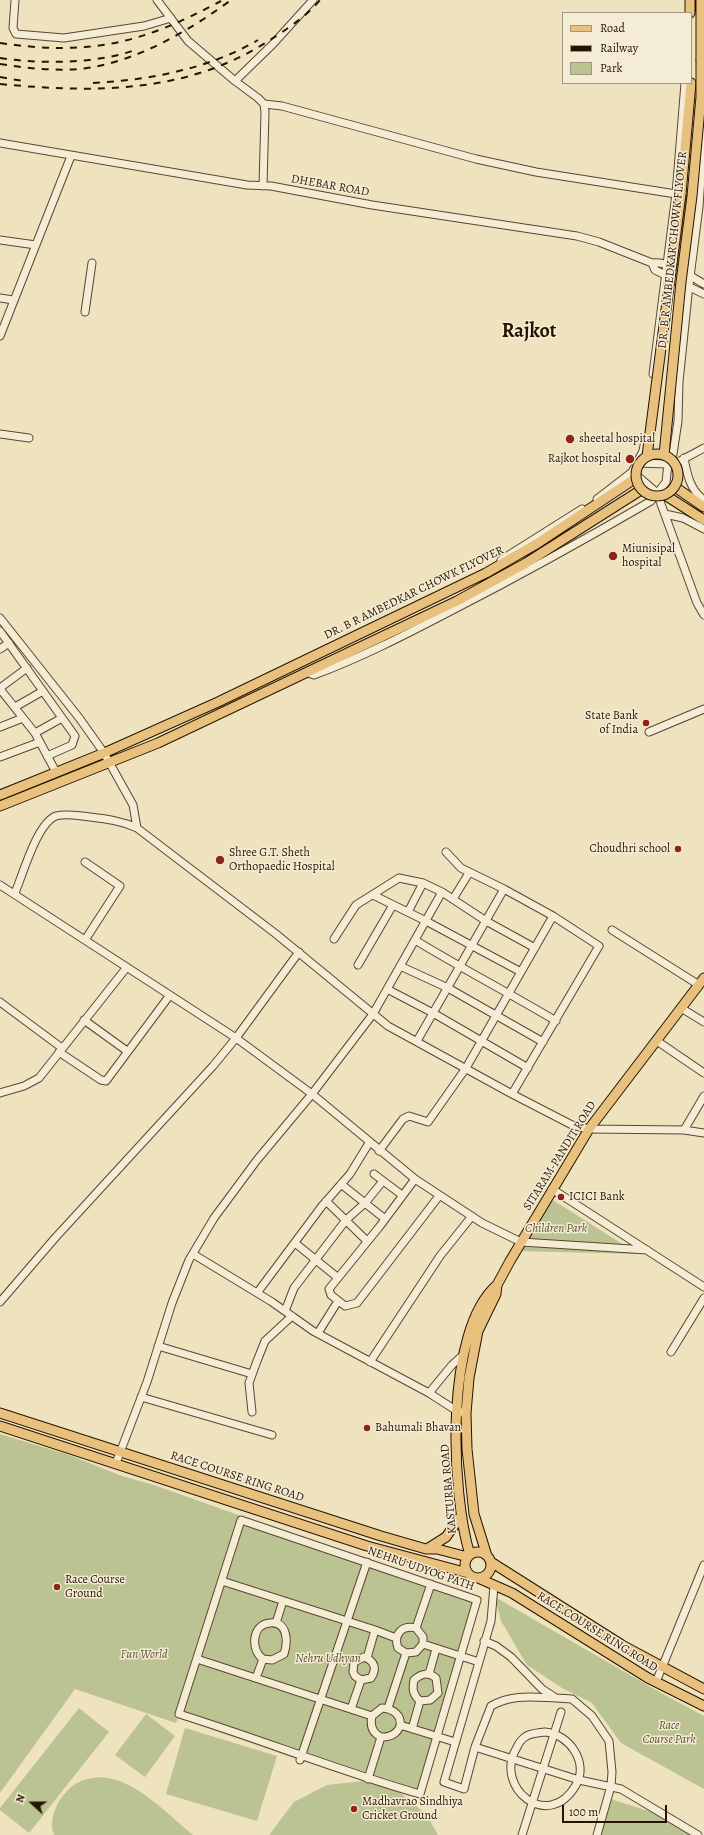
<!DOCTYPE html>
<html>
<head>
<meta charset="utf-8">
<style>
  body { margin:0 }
  #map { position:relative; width:704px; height:1835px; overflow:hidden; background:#efe2be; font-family:Alegreya,serif }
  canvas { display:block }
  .legend { position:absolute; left:562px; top:12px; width:130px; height:72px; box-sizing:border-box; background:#f5ecd5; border:1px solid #a39580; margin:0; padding:5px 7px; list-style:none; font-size:12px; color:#271301 }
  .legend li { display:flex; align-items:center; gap:8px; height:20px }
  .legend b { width:20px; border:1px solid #a39580 }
  .north { position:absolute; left:12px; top:1783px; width:40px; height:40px; -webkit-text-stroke:3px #f5ecd5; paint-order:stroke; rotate:291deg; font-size:11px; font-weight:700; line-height:16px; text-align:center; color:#271301 }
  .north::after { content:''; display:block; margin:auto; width:14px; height:18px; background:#271301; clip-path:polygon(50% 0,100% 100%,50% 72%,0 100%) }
  .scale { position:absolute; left:562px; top:1805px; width:105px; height:18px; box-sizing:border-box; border:2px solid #271301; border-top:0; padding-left:5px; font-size:12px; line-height:14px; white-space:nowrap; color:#271301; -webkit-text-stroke:3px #f5ecd5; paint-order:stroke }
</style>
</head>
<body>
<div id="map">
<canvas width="704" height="1835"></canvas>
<ul class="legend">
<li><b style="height:5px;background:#e8c17f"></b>Road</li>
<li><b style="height:5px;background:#271301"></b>Railway</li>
<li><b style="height:11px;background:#bac391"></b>Park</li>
</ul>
<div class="north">N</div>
<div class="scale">100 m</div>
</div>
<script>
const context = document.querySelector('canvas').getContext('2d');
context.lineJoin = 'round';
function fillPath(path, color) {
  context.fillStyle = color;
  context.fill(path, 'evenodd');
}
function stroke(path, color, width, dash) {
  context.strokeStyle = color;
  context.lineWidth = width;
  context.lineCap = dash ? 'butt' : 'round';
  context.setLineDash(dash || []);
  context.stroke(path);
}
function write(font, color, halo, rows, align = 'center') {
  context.font = font + ' Alegreya,serif';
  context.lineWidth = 3;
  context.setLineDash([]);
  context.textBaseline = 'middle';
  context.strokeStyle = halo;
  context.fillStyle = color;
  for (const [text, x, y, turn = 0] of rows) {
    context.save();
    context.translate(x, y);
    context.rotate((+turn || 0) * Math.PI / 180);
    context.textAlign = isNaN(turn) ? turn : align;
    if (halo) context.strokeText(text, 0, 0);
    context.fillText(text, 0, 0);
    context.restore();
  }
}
const green = new Path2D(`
  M548,1197L638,1254L516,1251Z
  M0,1434L69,1455L122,1476L154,1485L477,1600L420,1794L300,1760L178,1718L176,1723L75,1689L0,1793Z
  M495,1597L661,1693L704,1716V1789L621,1743L592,1703L562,1688L527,1665L501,1621Z
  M79,1708L109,1732L29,1833L0,1810V1808Z
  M146,1714L175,1736L145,1777L115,1755Z
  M185,1728L277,1756L257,1821L166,1794Z
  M101,1777C137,1780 166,1813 193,1835H54C47,1817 61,1792 77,1783C85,1779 92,1778 101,1777Z
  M363,1781L399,1792L427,1815L438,1835H269L294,1802L327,1785Z
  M604,1797L665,1816L697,1835H593Z`);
const minor = new Path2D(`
  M15,0L13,28L16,34L64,38L144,26L171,18
  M157,0L188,41L235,81L258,98L264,104L265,112L263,186
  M235,81L273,44L313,0
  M264,104L282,106L476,159L536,172L676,194
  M0,143L247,185L271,186L372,205L577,236L599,242L652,263C669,261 690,276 704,284
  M0,240L36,245
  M652,263L655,270L704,294
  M0,298L13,300
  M85,312L92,263
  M0,336L71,156
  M653,374L676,194L685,83
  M0,434L29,438
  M684,458C687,474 690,490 704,500
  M635,463L668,464L680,461L704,448
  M634,473L657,493L697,603L704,615
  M597,499L632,472L643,451L645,440
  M665,514L683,518L704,529
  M501,560L582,509
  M0,618L80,719L104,753L133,805L137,828
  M0,631L75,736L72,745L47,756
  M0,649L9,643
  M309,673L314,675C360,658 405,635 449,612C517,577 584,540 651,501L666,482L668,464L673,454L678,421L679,382L689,285L699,207L704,131
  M0,688L27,668
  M0,689L35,733L56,772
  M15,707L43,691
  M0,727L23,718
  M649,732L704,709
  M35,733L62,718
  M0,757L40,742
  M446,852L461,868L504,889
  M0,885L236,1038L312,1094L415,1179L482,1223L521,1242L647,1250
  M15,893C23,874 37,823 56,816C66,813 79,816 90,817C107,819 122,821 137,828L276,934L388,1026L512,1094L572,1125L589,1129L684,1130L704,1133
  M373,895L426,921L521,972
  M453,899L469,873
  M408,912L423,883
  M612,930L699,985
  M334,939L356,905L399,878L423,883L442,892L486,921L535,948
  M85,940L120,886L85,862
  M415,940C461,968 509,993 556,1021
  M358,965L393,905
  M400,966L448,988L543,1042
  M387,989L433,1013L528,1068
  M0,1002L62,1048
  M681,1008L704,1022
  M84,1020L127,1051
  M417,1041L504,889L553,916
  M657,1041L704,1073
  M59,1052L101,1080L106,1081L170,995
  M0,1093L24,1086L39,1078L127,967
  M684,1130L704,1096
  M379,1151L403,1119L409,1116L428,1122L466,1068L553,916L599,946L512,1094
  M374,1174L402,1195
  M415,1179L380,1226L329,1289L331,1295L345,1306L357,1303L439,1196
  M341,1184L385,1219
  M552,1189L704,1287
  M326,1201L367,1241
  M295,1243L337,1277
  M193,1254L272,1302L313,1331L429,1393L452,1365L463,1355
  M257,1293L322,1206L350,1174L369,1143
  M0,1302L55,1238L213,1066L236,1038L299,952
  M285,1311L294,1288L346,1220L365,1203L383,1181
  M318,1333L338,1301
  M158,1346L252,1374
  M671,1352L704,1298
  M370,1362L440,1256L472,1216
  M429,1393L457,1411L466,1413
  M141,1397L272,1435
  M252,1412L249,1383L257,1361L265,1341L292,1316
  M116,1463L147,1382L172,1303L189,1260L214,1218L257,1160L312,1094L373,1014L442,892
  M241,1520L477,1600L420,1794C339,1771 260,1739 179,1714Z
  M222,1581L375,1630L396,1638
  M494,1586L491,1621L444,1782L464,1789L475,1747L491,1706C512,1694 532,1697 556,1698
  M276,1623L283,1601
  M416,1628L431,1584
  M484,1641L496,1646L511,1657L542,1689L556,1698L572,1699L592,1716L609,1741L612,1772L611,1786L597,1835
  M423,1644L479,1662
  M367,1658L375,1630
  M197,1659L372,1716
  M429,1674L436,1649
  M256,1678L263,1659C250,1650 252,1624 270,1623C288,1621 288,1642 284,1654L272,1660L263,1659
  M656,1682L704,1565
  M388,1708L406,1653L398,1648C393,1634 402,1625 416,1628L423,1637V1644L416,1652L406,1653
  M351,1709L361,1680L355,1676L353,1672L354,1662L364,1657C375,1661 377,1669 371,1678L361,1680
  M400,1725L455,1742
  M412,1729L420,1701L430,1700L438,1693L436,1678C428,1672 422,1673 414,1680C412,1689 413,1695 420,1701
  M545,1732C569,1734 589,1762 576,1785C548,1833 494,1787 516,1749C518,1745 520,1740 525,1737C530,1733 538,1733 545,1732Z
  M475,1747L579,1780L621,1789L698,1835
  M300,1760L367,1562
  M368,1779L381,1737C372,1733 370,1725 372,1716L382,1708C408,1710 405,1738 381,1737
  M522,1835L561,1712`);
const major = new Path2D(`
  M690,0V13
  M701,59V0
  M681,194L691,83
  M675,487L704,507
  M665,495L704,520
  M0,795L104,753L218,702L486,573L538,543L636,478
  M0,806L158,743L457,601L526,563L641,490
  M0,1413L381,1536L426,1549H437L468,1557
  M0,1426L367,1546L468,1573
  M427,1549L446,1537L461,1516
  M465 1565a13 13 0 1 1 26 0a13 13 0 1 1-26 0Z
  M470,1555C451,1493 444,1331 497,1285
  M487,1556L474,1514L467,1449L466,1413L469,1378L478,1331L496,1294L497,1285L510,1261L589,1129L704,978
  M491,1562L622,1645L704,1689
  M478,1578L512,1593L648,1678L704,1706`);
const rail = new Path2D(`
  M0,43C90,56 141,44 221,1
  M0,58C40,64 93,64 132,51
  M0,64C26,68 52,71 79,69C133,64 189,31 231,0
  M0,77L23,81
  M93,83C149,80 209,69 258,40
  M0,84C95,93 187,94 270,40C287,29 307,16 320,0`);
const majorBridge = new Path2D(`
  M636 475a21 21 0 1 1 42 0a21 21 0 1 1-42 0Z
  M664,455L681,282L692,196L701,97V59
  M647,456L681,194`);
const markers = [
  [570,439,5,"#8f2418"],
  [630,459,5,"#8f2418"],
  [613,556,5,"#8f2418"],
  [646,723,4,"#8f2418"],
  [678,849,4,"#8f2418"],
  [220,860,5,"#8f2418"],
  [561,1197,4,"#8f2418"],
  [367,1428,4,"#8f2418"],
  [57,1587,4,"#8f2418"],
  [354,1809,4,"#8f2418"]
];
const streetNames = [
  ["DHEBAR ROAD",330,186,10],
  ["DR. B R AMBEDKAR CHOWK FLYOVER",673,250,-84],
  ["DR. B R AMBEDKAR CHOWK FLYOVER",414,593,-26],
  ["SITARAM-PANDIT ROAD",560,1156,-58],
  ["RACE COURSE RING ROAD",237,1477,18],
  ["KASTURBA ROAD",449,1489,-95],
  ["NEHRU UDYOG PATH",421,1569,19],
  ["RACE COURSE RING ROAD",597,1632,32]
];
const poiNames = [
  ["sheetal hospital",579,439],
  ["Rajkot hospital",621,459,"right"],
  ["Miunisipal",622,549],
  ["hospital",622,563],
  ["State Bank",638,716,"right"],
  ["of India",638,730,"right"],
  ["Choudhri school",670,849,"right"],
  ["Shree G.T. Sheth",229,853],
  ["Orthopaedic Hospital",229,867],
  ["ICICI Bank",569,1197],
  ["Bahumali Bhavan",375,1428],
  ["Race Course",65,1580],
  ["Ground",65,1594],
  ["Madhavrao Sindhiya",362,1802],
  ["Cricket Ground",362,1816]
];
const parkNames = [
  ["Children Park",556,1229],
  ["Fun World",144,1655],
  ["Nehru Udhyan",328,1659],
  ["Race",669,1726],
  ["Course Park",669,1740]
];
const townNames = [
  ["Rajkot",529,332]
];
fillPath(green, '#bac391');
stroke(minor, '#594730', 9);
stroke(major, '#271301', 11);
stroke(minor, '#f5ecd5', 7);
stroke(major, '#e8c17f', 9);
stroke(rail, '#271301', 2, [7, 7]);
stroke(majorBridge, '#271301', 11, []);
stroke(majorBridge, '#e8c17f', 9);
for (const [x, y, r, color] of markers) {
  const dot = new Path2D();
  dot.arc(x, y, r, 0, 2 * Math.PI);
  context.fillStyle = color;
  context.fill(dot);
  stroke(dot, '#f5ecd5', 1.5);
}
write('12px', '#271301', '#f5ecd5', streetNames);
write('12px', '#271301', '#f5ecd5', poiNames, 'left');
write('italic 12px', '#5a5133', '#f5ecd5', parkNames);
write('bold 20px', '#271301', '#f5ecd5', townNames);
</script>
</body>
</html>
